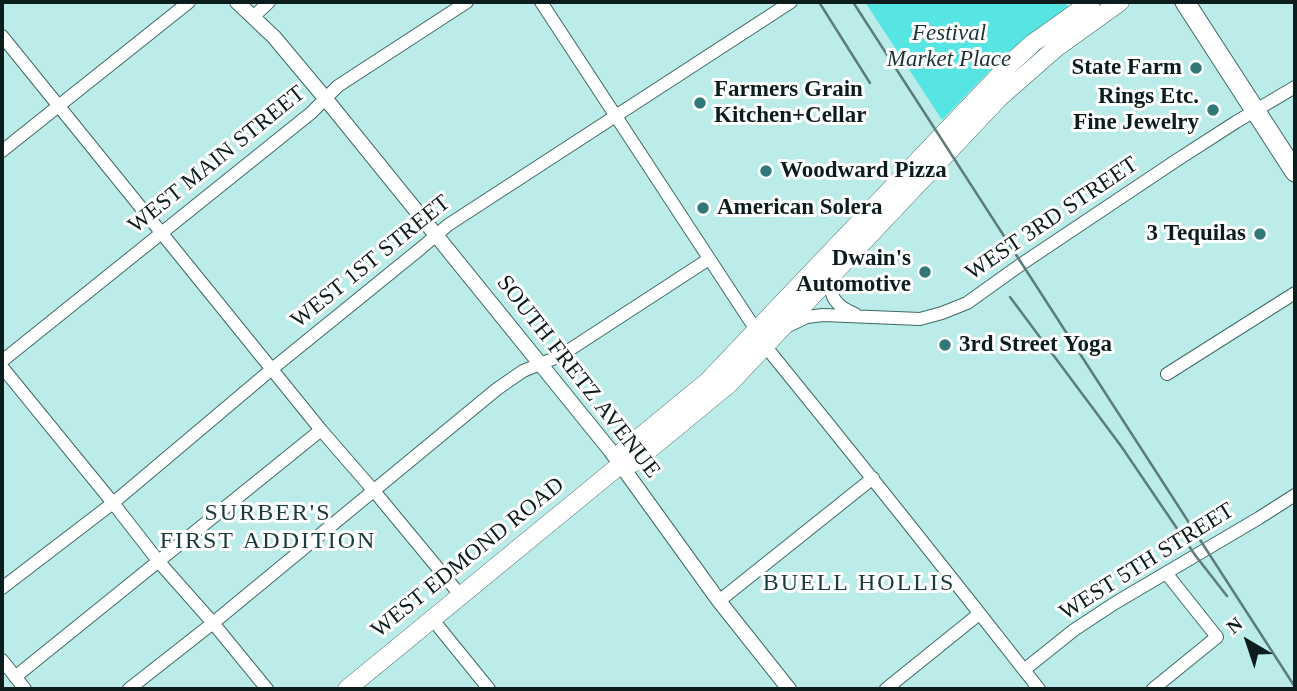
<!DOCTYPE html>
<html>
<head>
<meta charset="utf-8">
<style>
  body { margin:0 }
  #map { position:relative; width:1297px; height:691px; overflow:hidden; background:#bcecea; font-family:"Times New Roman",serif }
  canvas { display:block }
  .frame { position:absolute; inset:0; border:4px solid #0b1e1d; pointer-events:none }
  .north { position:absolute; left:1213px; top:607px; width:70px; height:70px; -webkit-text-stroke:5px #fff; paint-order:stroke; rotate:321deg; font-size:19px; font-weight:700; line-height:28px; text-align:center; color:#0b1e1d }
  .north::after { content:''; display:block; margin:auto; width:24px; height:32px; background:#0b1e1d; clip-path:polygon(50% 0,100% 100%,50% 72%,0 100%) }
</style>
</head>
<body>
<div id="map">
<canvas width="1297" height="691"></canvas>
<div class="frame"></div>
<div class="north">N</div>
</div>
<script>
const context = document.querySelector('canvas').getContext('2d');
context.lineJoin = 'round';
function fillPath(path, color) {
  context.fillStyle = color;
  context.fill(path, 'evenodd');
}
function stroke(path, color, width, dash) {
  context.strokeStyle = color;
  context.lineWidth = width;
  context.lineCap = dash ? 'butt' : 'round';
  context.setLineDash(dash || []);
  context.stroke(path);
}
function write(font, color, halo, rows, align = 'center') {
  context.font = font + ' "Times New Roman",serif';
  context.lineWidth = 6;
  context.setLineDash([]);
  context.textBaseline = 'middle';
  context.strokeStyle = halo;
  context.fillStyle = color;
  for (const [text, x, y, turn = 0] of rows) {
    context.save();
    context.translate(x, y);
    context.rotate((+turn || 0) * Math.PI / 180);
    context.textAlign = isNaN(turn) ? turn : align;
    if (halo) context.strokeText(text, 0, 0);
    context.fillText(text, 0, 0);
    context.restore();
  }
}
const green = new Path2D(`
  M865,2H1065L1069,8L1033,32L1005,55L942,120Z`);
const minor = new Path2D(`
  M541,2L756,330
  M253,17L269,2
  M2,36L321,430L374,491L461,596
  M2,151L189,2
  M832,276C828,297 836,306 855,314
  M788,326L807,317L823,315L920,319L942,313L967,303L1023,263L1177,160L1236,122L1295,87
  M766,347C858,460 949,574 1039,689
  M2,361L311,113L338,86L467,2
  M2,367L113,503L159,562L213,623L267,689
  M1167,374L1295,293
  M2,588L113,503L272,369L420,249L448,225L791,2
  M719,601L873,478
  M433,620L489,689
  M2,660L25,689
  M1024,670L1074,630L1115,603L1259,518L1295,495
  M15,677L321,430
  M129,689L213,623L497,389L523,371L560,356L709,259
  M886,689L979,614
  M1153,689L1217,637L1166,573`);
const tertiary = new Path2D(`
  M237,2L274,37L325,98L610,450L719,601L789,689`);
const secondary = new Path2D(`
  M620,465L623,451L708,381L1010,64L1033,43L1091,2
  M347,689L620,465L633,463L729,384L1000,97L1056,48L1120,2`);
const primary = new Path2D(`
  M1185,2L1295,172`);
const rail = new Path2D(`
  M819,2L870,83
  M853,2L1295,687
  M1010,297L1121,446L1195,555L1227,596`);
const markers = [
  [1196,68,7,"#307978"],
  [700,103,7,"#307978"],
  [1213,110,7,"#307978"],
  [766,171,7,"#307978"],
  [703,208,7,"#307978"],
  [1260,234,7,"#307978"],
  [925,272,7,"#307978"],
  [945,345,7,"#307978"]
];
const parkNames = [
  ["Festival",949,34],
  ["Market Place",949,60]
];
const poiNames = [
  ["State Farm",1182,68],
  ["Farmers Grain",714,90,"left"],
  ["Kitchen+Cellar",714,116,"left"],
  ["Rings Etc.",1199,97],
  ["Fine Jewelry",1199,123],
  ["Woodward Pizza",780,171,"left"],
  ["American Solera",717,208,"left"],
  ["3 Tequilas",1246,234],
  ["Dwain's",911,259],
  ["Automotive",911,285],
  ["3rd Street Yoga",959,345,"left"]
];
const streetNames = [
  ["WEST MAIN STREET",217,160,-39],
  ["WEST 3RD STREET",1052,219,-34],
  ["WEST 1ST STREET",371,262,-39],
  ["SOUTH FRETZ AVENUE",578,377,52],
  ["WEST EDMOND ROAD",468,558,-39],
  ["WEST 5TH STREET",1147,562,-32]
];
const neighbourhoodNames = [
  ["SURBER'S",268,514],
  ["FIRST ADDITION",268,542],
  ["BUELL HOLLIS",859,584]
];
fillPath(green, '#56e5e2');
stroke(minor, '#3c6967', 14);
stroke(tertiary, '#3c6967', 16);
stroke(secondary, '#3c6967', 19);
stroke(primary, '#3c6967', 21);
stroke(minor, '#fff', 12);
stroke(tertiary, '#fff', 14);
stroke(secondary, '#fff', 18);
stroke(primary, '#fff', 19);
stroke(rail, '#5d7d7c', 2.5);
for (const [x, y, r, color] of markers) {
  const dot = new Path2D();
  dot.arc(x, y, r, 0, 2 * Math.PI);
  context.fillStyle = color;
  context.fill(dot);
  stroke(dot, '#fff', 2.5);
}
write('italic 23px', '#1c3434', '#fff', parkNames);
write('bold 23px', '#0b1e1d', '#fff', poiNames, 'right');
write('23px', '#0b1e1d', '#fff', streetNames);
context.letterSpacing = '2px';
write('24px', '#193b3a', '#fff', neighbourhoodNames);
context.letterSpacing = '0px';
</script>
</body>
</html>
